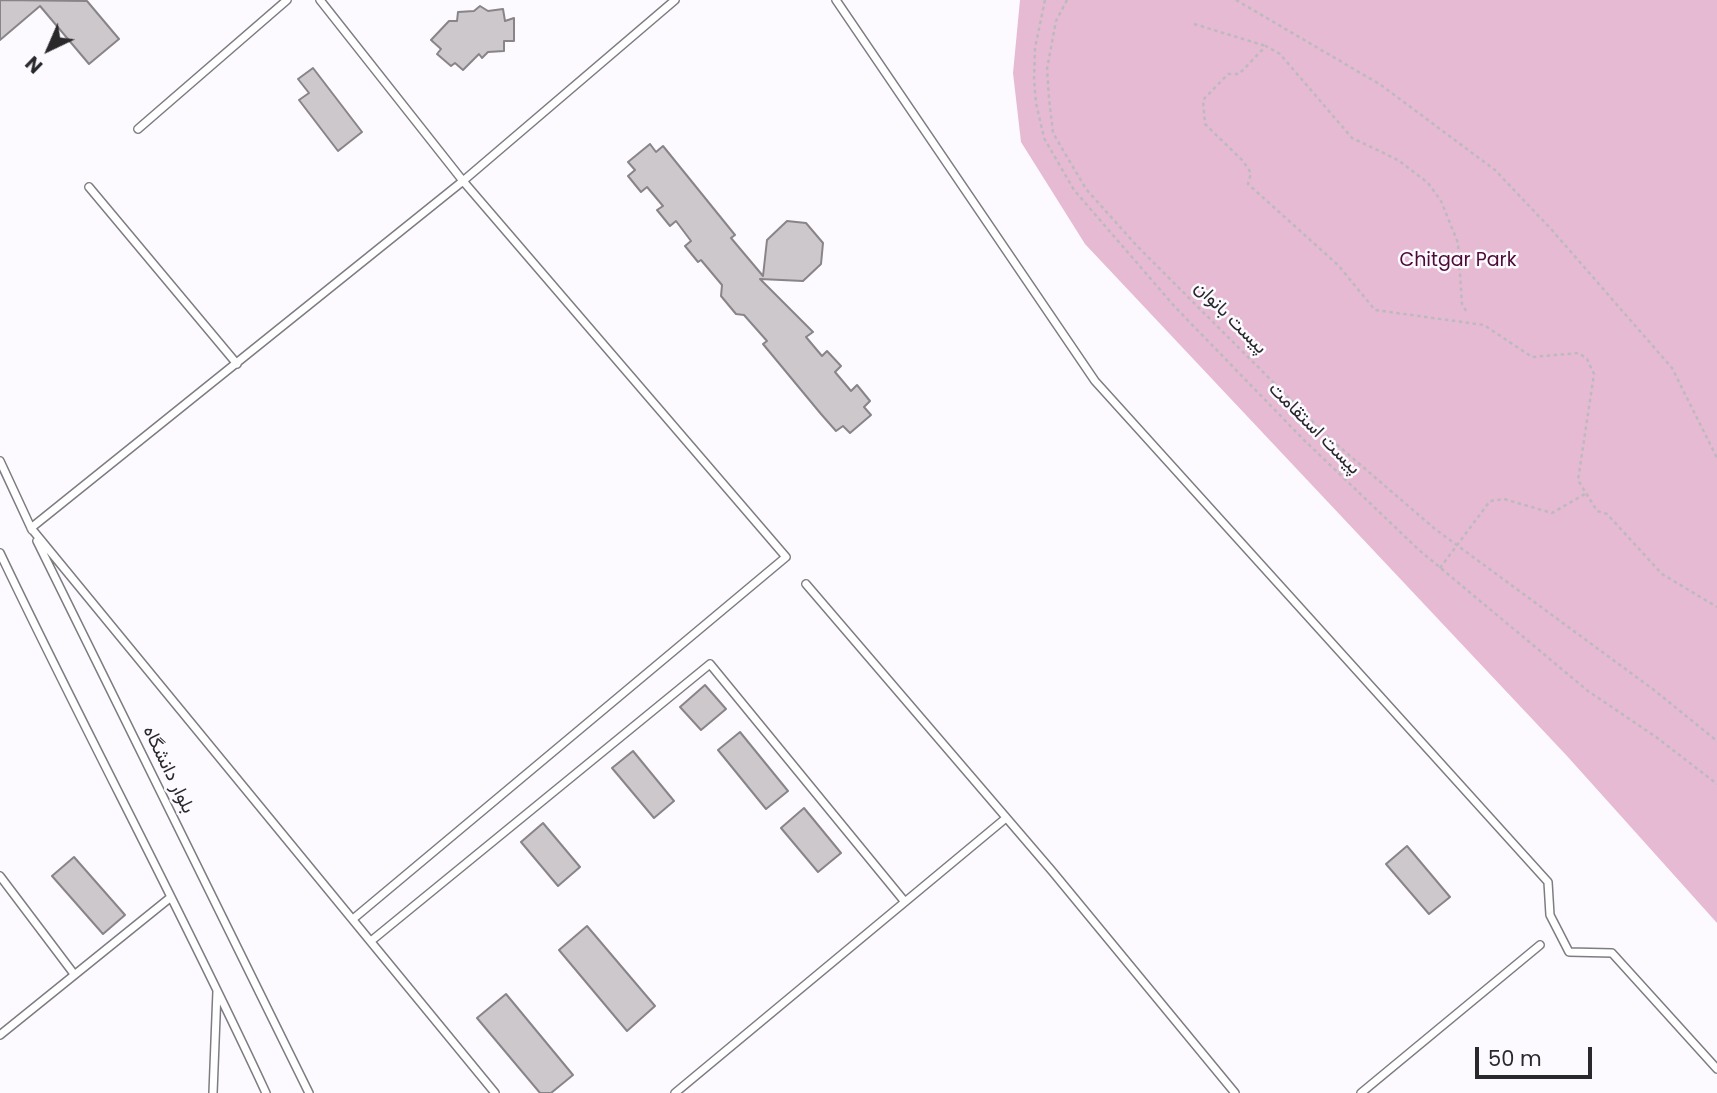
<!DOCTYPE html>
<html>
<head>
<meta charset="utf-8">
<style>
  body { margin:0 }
  #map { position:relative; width:1717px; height:1093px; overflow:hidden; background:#fcfaff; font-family:Poppins,sans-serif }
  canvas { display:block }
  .north { position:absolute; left:14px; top:14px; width:70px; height:70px; -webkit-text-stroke:5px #fcfaff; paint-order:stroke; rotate:224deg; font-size:19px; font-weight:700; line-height:28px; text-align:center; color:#29282a }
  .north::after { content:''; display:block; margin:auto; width:24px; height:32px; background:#29282a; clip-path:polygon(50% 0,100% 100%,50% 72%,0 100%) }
  .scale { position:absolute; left:1475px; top:1047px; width:117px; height:32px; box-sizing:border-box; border:4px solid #29282a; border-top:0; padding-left:9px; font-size:21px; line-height:24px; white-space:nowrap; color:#29282a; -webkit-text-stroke:5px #fcfaff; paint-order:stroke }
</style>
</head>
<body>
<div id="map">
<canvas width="1717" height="1093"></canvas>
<div class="north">N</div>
<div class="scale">50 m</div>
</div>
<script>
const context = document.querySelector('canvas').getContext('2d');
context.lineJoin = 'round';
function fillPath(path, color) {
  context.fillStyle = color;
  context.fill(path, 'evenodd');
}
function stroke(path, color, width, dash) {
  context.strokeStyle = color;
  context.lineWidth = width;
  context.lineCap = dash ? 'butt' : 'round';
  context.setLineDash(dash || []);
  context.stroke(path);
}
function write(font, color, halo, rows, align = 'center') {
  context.font = font + ' Poppins,Vazirmatn,sans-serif';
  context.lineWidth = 5;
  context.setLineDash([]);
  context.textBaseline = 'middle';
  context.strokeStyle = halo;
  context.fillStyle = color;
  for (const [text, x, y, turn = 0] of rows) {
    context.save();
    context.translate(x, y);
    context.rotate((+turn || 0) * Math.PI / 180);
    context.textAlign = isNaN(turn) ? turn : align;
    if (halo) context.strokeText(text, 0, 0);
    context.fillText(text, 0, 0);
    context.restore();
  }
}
const green = new Path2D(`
  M1020,0H1717V923L1567,756L1085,244L1021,142L1013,73Z`);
const building = new Path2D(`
  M0,0L87,1L119,39L89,64L40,6L0,40Z
  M480,6L488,11L503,9L505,21L514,18V41H504V51L488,52L482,58L479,54L463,70L455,63L451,66L437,54L441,49L431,40L449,21H457L458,12L474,11Z
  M313,68L362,132L338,151L299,100L309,93L298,79Z
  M650,144L656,152L663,146L735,235L731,238L763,276L767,240L787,221L806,223L823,243L821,264L803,281L760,279L813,332L806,337L822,356L827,351L841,366L835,372L851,391L857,385L870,401L864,407L871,415L850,433L843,426L836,431L821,414L763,344L767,341L744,315L736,314L721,296L722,285L701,260L698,262L685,246L691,241L676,221L670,226L657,210L663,206L647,187L641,192L628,176L635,170L628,162Z
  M705,685L726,709L701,730L680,707Z
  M740,732L788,791L766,809L718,750Z
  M633,751L674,801L654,818L612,768Z
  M804,808L841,853L818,872L781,828Z
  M543,823L580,867L558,886L521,842Z
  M1407,846L1450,897L1429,914L1386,864Z
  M74,857L125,915L103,934L52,876Z
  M587,926L655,1006L627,1031L559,950Z
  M506,994L573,1075L551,1093H540L477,1018Z`);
const path = new Path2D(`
  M1045,0L1035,48L1034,79L1036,103L1044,138L1074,190L1175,307L1304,440L1419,550L1588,691L1656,737L1717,784
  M1067,0L1056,21L1047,69L1049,98L1053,133L1086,189L1137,246L1327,436L1435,529L1654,690L1717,741
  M1236,0L1381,85L1495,170L1551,229L1672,368L1717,458
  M1194,24L1266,46
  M1466,311L1462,304L1458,243L1441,201L1428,183L1398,160L1352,138L1280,54L1266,46L1239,74H1228L1203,100L1205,124L1243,161L1251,173L1248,184L1338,265L1375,310L1484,325L1532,357L1579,353L1587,359L1594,374L1578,480L1597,511L1607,514L1662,574L1717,607
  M1440,568L1490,501L1504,499L1552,513L1585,494`);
const service = new Path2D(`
  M320,0L463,181L786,557L353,919
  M836,0L1095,381L1548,882L1550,915L1569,952L1612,953L1717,1069
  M138,129L287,0
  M89,187L237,364
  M0,461L32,530
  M37,541L309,1093
  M0,553C86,734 182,911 266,1093
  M806,584L1052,871L1235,1093
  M0,876L74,974
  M371,941L710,664L905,902
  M0,1035L171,897
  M213,1093L217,991
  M495,1093L31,528L463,181L675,0
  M675,1093L1006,818
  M1361,1093L1540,945`);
const parkNames = [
  ["Chitgar Park",1458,261]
];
const streetNames = [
  ["پیست بانوان",1230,318,45],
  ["پیست استقامت",1314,429,45],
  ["بلوار دانشگاه",168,770,64]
];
fillPath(green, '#e7bad3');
fillPath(building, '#ccc8cc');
stroke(building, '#888488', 2);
stroke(service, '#7e7c80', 10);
stroke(path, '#bcbabe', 2.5, [3.5, 3.5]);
stroke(service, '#fff', 7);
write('19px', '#4d0a38', '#fcfaff', parkNames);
write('19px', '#29282a', '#fcfaff', streetNames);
</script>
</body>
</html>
